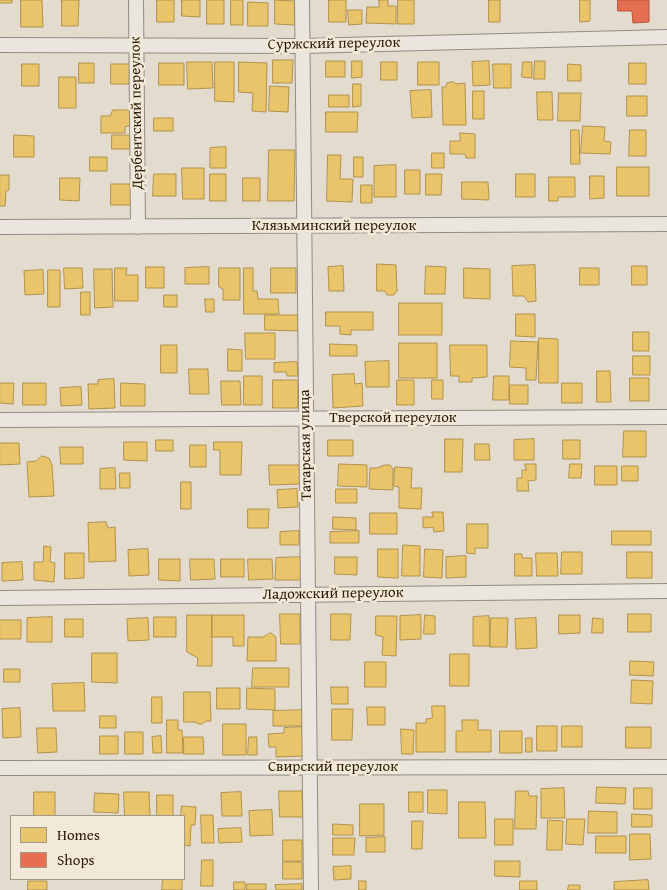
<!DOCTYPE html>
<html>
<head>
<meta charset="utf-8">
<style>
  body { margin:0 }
  #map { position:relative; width:667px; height:890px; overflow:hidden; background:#e3dbce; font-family:"Gentium Book Plus",serif }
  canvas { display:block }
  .legend { position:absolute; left:10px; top:815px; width:175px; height:65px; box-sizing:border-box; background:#f3e9d9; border:1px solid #a39785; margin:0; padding:6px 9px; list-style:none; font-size:15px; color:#2b1d08 }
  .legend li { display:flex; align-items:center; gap:10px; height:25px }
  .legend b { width:25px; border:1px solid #a39785 }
</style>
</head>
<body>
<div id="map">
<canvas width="667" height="890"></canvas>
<ul class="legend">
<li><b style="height:14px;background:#e9c46a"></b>Homes</li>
<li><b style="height:14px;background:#e76f51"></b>Shops</li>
</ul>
</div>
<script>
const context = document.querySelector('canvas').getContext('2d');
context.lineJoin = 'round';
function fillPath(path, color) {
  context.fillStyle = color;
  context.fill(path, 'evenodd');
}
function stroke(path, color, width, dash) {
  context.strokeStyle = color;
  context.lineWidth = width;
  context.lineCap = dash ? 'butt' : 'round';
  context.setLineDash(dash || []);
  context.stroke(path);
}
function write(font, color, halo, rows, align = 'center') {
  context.font = font + ' "Gentium Book Plus",serif';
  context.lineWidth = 5;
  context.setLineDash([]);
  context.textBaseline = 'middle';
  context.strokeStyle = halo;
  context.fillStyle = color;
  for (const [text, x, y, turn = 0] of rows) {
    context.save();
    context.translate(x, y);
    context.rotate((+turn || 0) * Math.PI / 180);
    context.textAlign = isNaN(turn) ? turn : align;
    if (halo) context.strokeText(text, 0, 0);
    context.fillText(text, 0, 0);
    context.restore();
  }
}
const homes = new Path2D(`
  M0,0H12V3H0Z
  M21,0H42L43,27H21Z
  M62,0H79L78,26H62Z
  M157,0H174V22H157Z
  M182,0H200V17L182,16Z
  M207,0H224V24H207Z
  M231,0H243V25H231Z
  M275,0L295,1V25L275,24Z
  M329,0H346V22H329Z
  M379,0H388V6H396V24L366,23L367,7H379Z
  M398,0H414V24H398Z
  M489,0H500V22H489Z
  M580,0H590V21L580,22Z
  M248,2L268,3V26H248Z
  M348,10H362V24L349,25Z
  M273,60H293L292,83H273Z
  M326,61H345V77H326Z
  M352,61H362V77L352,78Z
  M489,61L490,85L473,86L472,62Z
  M535,61H545V79H534Z
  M187,62H212L213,88L188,89Z
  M215,62H234V102L215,101Z
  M239,62L267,63L266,112L252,111L253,93L239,92Z
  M381,62H397V80H381Z
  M418,62H439V85H418Z
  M523,62H532V78L522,77Z
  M79,63H94V83H79Z
  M159,63H184V85H159Z
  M629,63H646V84H629Z
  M22,64H39V86H22Z
  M111,64H130L129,84H111Z
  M493,64H511V88H494Z
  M568,64L581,65V81H568Z
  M59,77H76V108H59Z
  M454,82L456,84L465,83L466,125H443L442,87H446L447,83Z
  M353,84H361V106L353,107Z
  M270,86L289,87L288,112L269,111Z
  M431,90L432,117L412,118L410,91Z
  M473,91H484V119H473Z
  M537,92H552L553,120H538Z
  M559,93H581L580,121H558Z
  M329,95H349V107H329Z
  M627,96H647V116H627Z
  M113,110H131V125L125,127V133H101V116H110Z
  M326,112H358L357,132H326Z
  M154,118H173V131H154Z
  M583,126L605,127L604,141L611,142L610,154L581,153Z
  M571,130H579L580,164H571Z
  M630,130H646V156H629Z
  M460,133L475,134V158H466L465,154H450V141H460Z
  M14,135L34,136V157H14Z
  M112,135H130V149H112Z
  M226,147V168H210V148Z
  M269,150H295L294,201H268Z
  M432,153H444V168H432Z
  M328,155H341L340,179H353L352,202L327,201Z
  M90,157H107V171H90Z
  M354,157H363V177H354Z
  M396,165V197H374V166Z
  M617,167H649V196H617Z
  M182,168H204V199H183Z
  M405,170H420V194H405Z
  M154,174H176V196H153Z
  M210,174H226V201H210Z
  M426,174H442L441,195H426Z
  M516,174H535V197H516Z
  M0,175H9V190L6,191L5,206H0Z
  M590,176H604V198L590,199Z
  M549,177H575V197H558V201H549Z
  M60,178H80L79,201L60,200Z
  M243,178H260V201H243Z
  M462,182H488L489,200L462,199Z
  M111,184H134V205H111Z
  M361,185H372V203H361Z
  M377,264L396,265L397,291L394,295H387L385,291H377Z
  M535,265L536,301L528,302L524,296H513L512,266Z
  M343,266L344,291H329L328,267Z
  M426,266L446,267L445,294H425Z
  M632,266H647V285H632Z
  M146,267H164V288H146Z
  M209,267V284H185V268Z
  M64,268H82L83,288L65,289Z
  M115,268H127L126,275H138V301H115Z
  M219,268H240V300H223V289L219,287Z
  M244,268H253V291H257L258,299H278L279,314H244Z
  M271,268H296V293H271Z
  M464,268L490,269V299L464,298Z
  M580,268H599V285H580Z
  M94,269H112L113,307L95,308Z
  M43,270L44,294L25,295L24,271Z
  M48,270H60V307H48Z
  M81,292H90V315H81Z
  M164,295H177V307H164Z
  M205,299H214V312H206Z
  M399,303H442V335H399Z
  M326,312H373V330H351V335L340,334V326H326Z
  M516,314H535V337L516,336Z
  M265,315H299L298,331L265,330Z
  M633,332H649V351H633Z
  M245,333H275V359H246Z
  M539,338L558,339V383H539Z
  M511,341L538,342L536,380H526V368L510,367Z
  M399,343H437V378H399Z
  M330,344L357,345V356H330Z
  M161,345H177V373H161Z
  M450,345H487V377L472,378V382H459V376H451Z
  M228,349L242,350V371H228Z
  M633,356H650V375H633Z
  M389,361V387H366L365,362Z
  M297,362L298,376H287L286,372H274V363Z
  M189,369H208L209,394H190Z
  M597,371H610L611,402H597Z
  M354,374L355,384L362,383L363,406L333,408L332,375Z
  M244,376H262V405H244Z
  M494,376H509V400H493Z
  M630,378H649V401H630Z
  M114,379L115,408L89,409L88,384H98V380Z
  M273,380H298V408H273Z
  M397,380H414V405H397Z
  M432,380H443V399H432Z
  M221,381H240L241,405H222Z
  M0,383H14L13,404L0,403Z
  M23,383H46V405H23Z
  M121,383L145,384V406H121Z
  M562,383H582V403H562Z
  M510,385H528V404H510Z
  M81,387L82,405L61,406L60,388Z
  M624,431H646V457H623Z
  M445,439H463L462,472H445Z
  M534,439V460H514V440Z
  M156,440H173V451H156Z
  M328,440H353V456H328Z
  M563,440H580V459H563Z
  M124,442H147V461L124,460Z
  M214,442H242L241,475H220V450H214Z
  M0,443H19L20,464L0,465Z
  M475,444H489L490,460H475Z
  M190,445H206V467H190Z
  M60,447H83V464H61Z
  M42,456L49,458L52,465L54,496L29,497L27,462L36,461Z
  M339,464L367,465V487L338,486Z
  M525,464H536V480L528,481L529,491H517V478H522V470H526Z
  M570,464H582L581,478H569Z
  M269,465H300V484L270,485Z
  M385,465H390L393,469V490L369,489L370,468H376Z
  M595,466H617V485H595Z
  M622,466H638V481H622Z
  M395,467L412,468L411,488H422L421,509L399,508V487L394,486Z
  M115,468L116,489H100V469Z
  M120,473H130V488H120Z
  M181,482H191V509H181Z
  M297,489L298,507L278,508L277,490Z
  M336,489H357V503H336Z
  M248,509H269L268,528H248Z
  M432,512H443L444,531L434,532L433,527L423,528V517H433Z
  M370,513H397V534H370Z
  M333,517L356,518V530L333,529Z
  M106,522L108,528L115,527L116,561L89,562L88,523Z
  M467,524H488V548H475V554L467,553Z
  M299,531V545H280V532Z
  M359,531V543H330V532Z
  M612,531H651V545H612Z
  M403,545L420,546V576H402Z
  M44,546L51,547L50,562L55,563L54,582L34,580V562H43Z
  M148,549L149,575L129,576L128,550Z
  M378,549H398V578L378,577Z
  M425,549L443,550L442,578L424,577Z
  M562,552H582V574H561Z
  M627,552H652V578H627Z
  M65,553H84V578L65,579Z
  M536,553H557L558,576H537Z
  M515,554H522V558H532V576H515Z
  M466,556V577L446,578V557Z
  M303,557V580H275L276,558Z
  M335,557H357V575L335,574Z
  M159,559H180V581L159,580Z
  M190,559H214L215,579L191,580Z
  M221,559H244V577H221Z
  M248,559H272L273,579L249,580Z
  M22,562L23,580L2,581V563Z
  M280,614H300V644H281Z
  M331,614H351L350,640H331Z
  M628,614H651V632H628Z
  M187,615H212V666H197L198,658L187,652Z
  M212,615H244V646H233V637H212Z
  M421,615V639L400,640V616Z
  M425,615L435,616V634H424Z
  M559,615H580V633L559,634Z
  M376,616H397L396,656L382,655L383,637L376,635Z
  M489,616L490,646H473V617Z
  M52,617V642H27V618Z
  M154,617H176V637H154Z
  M148,618L149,640L128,641L127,619Z
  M491,618H508L507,647H490Z
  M536,618L537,648L516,649L515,619Z
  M593,618L603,619V633H592Z
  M65,619H83V637H65Z
  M0,620H21V639H0Z
  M271,633L276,637V661H247L248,637H263Z
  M92,653H117V683L92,682Z
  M450,654H469V686H450Z
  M630,661L654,662L653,676L630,675Z
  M365,662H386V687H365Z
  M253,668H289V687H252Z
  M4,669H20V682H4Z
  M632,680L653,681L652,704L631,703Z
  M84,683L85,711H53L52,684Z
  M331,687H348V704H332Z
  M217,688H240V709H217Z
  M247,688L275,689V710L247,709Z
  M184,692H210L211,721H206L202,724H199L195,722H184Z
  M152,697H162V723H152Z
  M432,706H445V752H416V723H426V719L432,718Z
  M367,707H385V725H368Z
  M20,708L21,737L3,738L2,709Z
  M332,709H353L352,740H332Z
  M303,710V726H273V711Z
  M100,716H116V728H100Z
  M167,720H178V730H182L183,753H167Z
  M462,720H478V730H491V752H456V731H462Z
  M223,724H246V755H223Z
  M537,726H557V751H537Z
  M562,726H582V747H562Z
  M302,727L304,756L276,757V747H269L268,734L284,733V728Z
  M626,727H651V748H626Z
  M37,728H56L57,752L38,753Z
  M401,729L414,730L413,754H402Z
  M500,731H522V753H500Z
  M125,732H143V754H125Z
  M100,736H118V754H100Z
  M161,736L162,753H153L152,737Z
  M184,737H203L204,754H184Z
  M249,737H257V755H248Z
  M526,738H532V752H526Z
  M597,787L626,788L625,804L596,803Z
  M564,788L565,818H541V789Z
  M634,788H652V809H634Z
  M428,790H447V814L428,813Z
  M279,791H302L303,817H280Z
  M516,791H528L529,796H537L536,829H515Z
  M34,792H55V816H34Z
  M124,792H149L150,816H125Z
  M241,792L242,816H222L221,793Z
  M409,792H423V812H409Z
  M95,793L119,794L118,813L94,812Z
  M157,795H173V816H157Z
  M459,802H485L486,838H459Z
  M360,804H384V835L360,836Z
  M182,806L196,807L195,825H191L190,846L184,845V816H181Z
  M272,810L273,835L250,836L249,811Z
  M589,811L617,812V833H588Z
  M632,814L652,815V827H632Z
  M201,815H213L214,843H202Z
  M495,819H513V845H495Z
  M567,819H585L583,845L566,844Z
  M548,820L563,821L562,850H547Z
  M412,821H423L422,849H412Z
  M333,824L353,825V835H333Z
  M241,828L242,842L219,843L218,829Z
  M630,834H650L651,859L630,860Z
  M596,836H626V853H596Z
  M385,837V852H366V838Z
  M333,838H355L354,855H333Z
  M283,840H302V861H283Z
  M202,860H213V886H201Z
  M495,861H520V877L495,876Z
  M283,862H302V879H283Z
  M351,866V879L334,880L333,867Z
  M163,879H182V890H162Z
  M648,880L649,890H614V882Z
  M28,881H47V890H28Z
  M359,881H366V890H359Z
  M520,881H537V890H520Z
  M234,882H245V890H234Z
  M247,884H266V890H247Z
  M302,884V890H276L275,885Z
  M569,885H580V890H568Z`);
const shops = new Path2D(`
  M618,0H649V22L633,23L632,11H618Z`);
const minor = new Path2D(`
  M136,0L138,227
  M302,0L311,890
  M0,45L302,46L667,37
  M0,227L667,224
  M0,420L667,417
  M0,598L667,591
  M0,768L667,767`);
const streetNames = [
  ["Суржский переулок",334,44,-1],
  ["Дербентский переулок",137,113,-91],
  ["Клязьминский переулок",334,226],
  ["Тверской переулок",393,418],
  ["Татарская улица",306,445,-91],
  ["Ладожский переулок",333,594,-1],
  ["Свирский переулок",333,767]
];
fillPath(homes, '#e9c46a');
stroke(homes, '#b0924d', 1);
fillPath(shops, '#e76f51');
stroke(shops, '#af563b', 1);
stroke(minor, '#928b82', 16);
stroke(minor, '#eae5de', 14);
write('15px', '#2b1d08', '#f3e9d9', streetNames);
</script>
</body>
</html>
